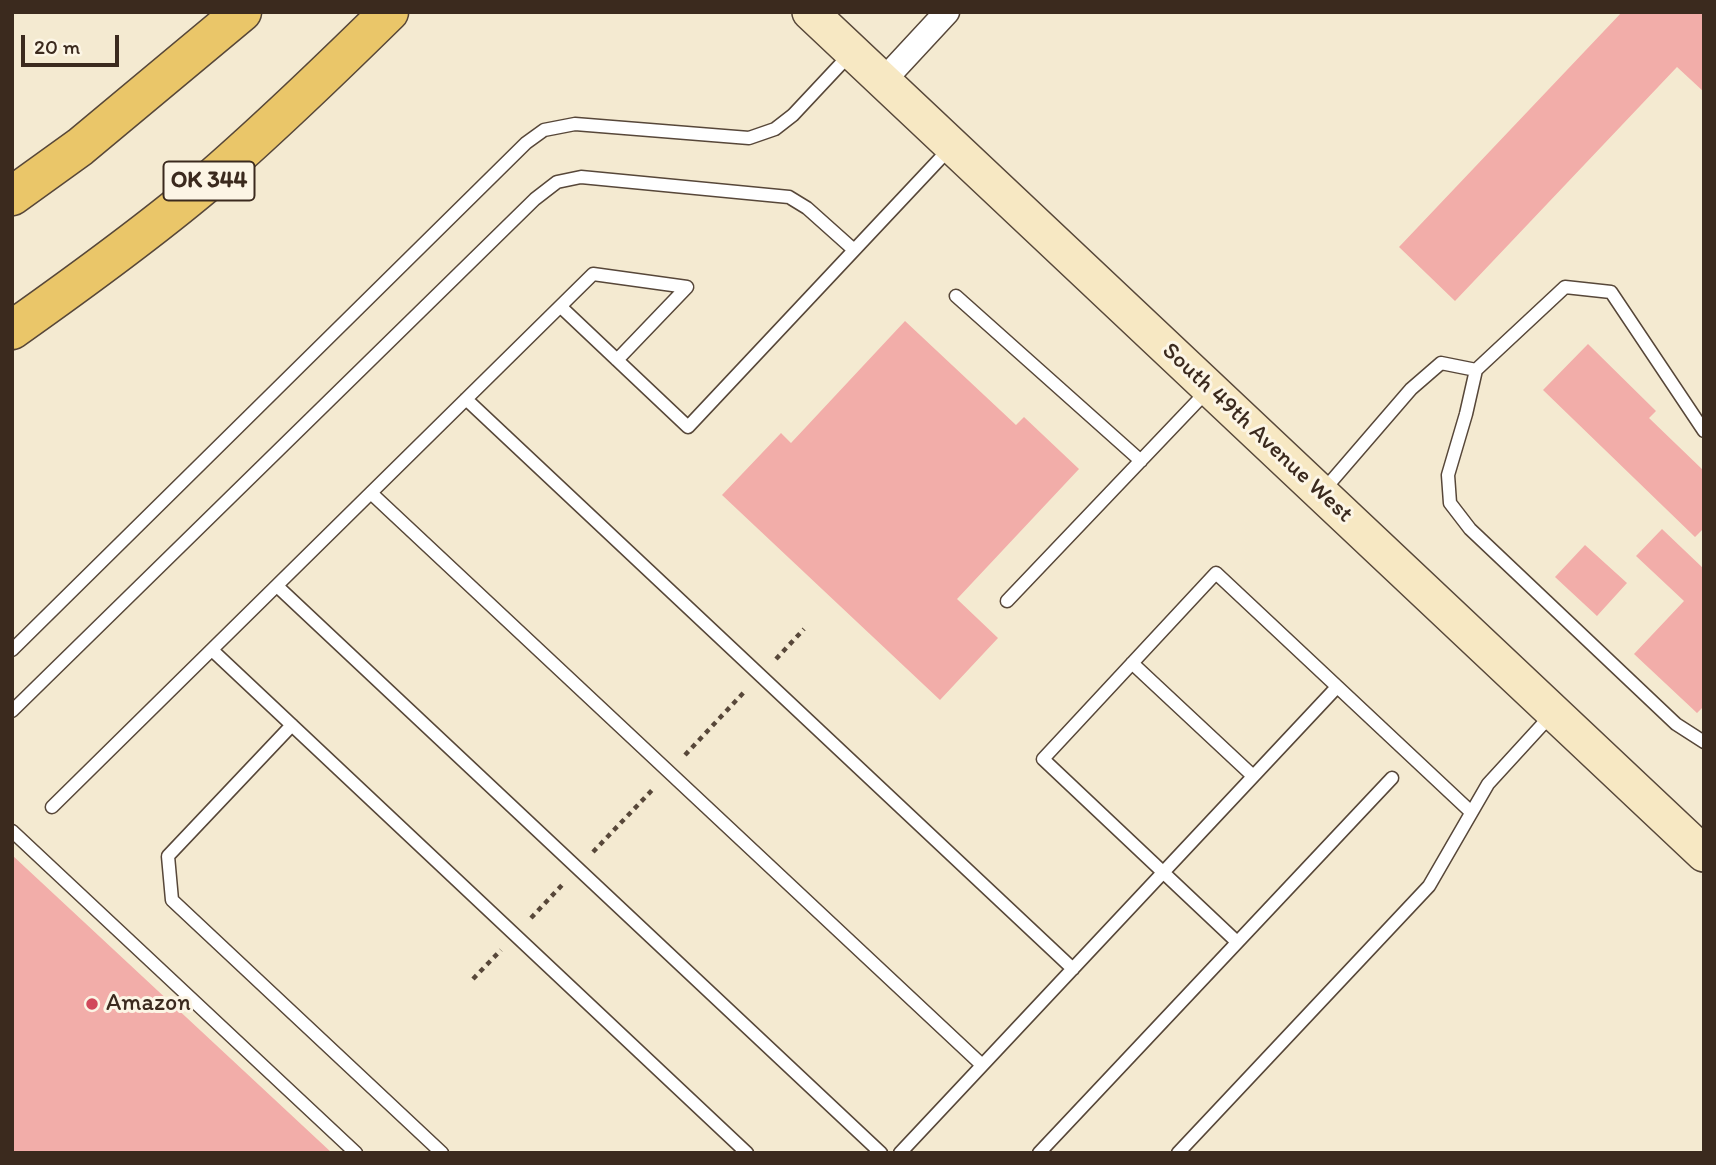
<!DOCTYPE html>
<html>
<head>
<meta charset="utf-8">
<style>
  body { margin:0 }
  #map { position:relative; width:1716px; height:1165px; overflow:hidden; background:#f4ead1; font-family:Itim,sans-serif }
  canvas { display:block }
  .frame { position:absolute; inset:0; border:14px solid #3b2a1e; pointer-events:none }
  .scale { position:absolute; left:21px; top:35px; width:98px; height:32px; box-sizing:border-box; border:4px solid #3b2a1e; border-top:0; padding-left:9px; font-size:21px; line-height:24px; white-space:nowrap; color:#3b2a1e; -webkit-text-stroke:5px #fcf5e5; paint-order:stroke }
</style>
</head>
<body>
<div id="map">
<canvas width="1716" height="1165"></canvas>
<div class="frame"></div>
<div class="scale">20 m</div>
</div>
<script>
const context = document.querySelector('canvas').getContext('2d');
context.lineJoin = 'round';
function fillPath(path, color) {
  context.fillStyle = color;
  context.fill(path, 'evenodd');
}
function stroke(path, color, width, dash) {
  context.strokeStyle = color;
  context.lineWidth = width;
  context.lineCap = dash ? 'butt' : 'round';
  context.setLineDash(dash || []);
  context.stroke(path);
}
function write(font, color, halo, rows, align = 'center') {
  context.font = font + ' Itim,sans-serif';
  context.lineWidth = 6;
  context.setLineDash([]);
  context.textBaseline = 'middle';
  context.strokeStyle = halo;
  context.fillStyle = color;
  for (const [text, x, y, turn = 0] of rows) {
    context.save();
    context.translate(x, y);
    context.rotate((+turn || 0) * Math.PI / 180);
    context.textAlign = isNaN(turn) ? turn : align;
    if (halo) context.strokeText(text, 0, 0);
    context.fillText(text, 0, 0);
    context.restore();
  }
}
const building = new Path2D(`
  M1622,12H1704V92L1677,67L1455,301L1399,247Z
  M905,321L1016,425L1024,417L1079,469L957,599L998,638L940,700L722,495L781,433L791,443Z
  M1588,344L1656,411L1649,418L1704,471V528L1695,537L1543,390Z
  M1662,529L1704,569V706L1697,713L1634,654L1684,601L1636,556Z
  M1585,545L1627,583L1597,616L1555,577Z
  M12,855L332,1153H12Z`);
const path = new Path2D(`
  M776,659L804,629
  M685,755L746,690
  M593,852L655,787
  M531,918L563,884
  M473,979L501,950`);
const lane = new Path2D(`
  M956,296L1141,461
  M561,307L688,427L951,147
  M1476,370L1565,287L1611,292L1704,431
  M466,399L1073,969
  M1323,491L1411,389L1441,363L1476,370L1466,414L1448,475L1450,503L1470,529L1676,724L1704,742
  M371,493L982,1065
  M277,586L881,1153
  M1007,601L1209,389
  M12,650L526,143L544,130L575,124L749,138L775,129L793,115L852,52
  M212,650L747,1153
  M1132,663L1253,776
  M12,711L535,199L557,182L581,177L789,197L807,208L854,250
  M292,725L168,856L172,900L442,1153
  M52,807L593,274L687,287L617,360
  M12,831L356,1153
  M1237,942L1043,759L1216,573L1471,812
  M900,1153L1337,687
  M1039,1153L1392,778
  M1178,1153L1429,886L1488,784L1553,713`);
const street = new Path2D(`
  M883,81L947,12`);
const secondary = new Path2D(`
  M810,12L1704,854`);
const highway = new Path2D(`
  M12,196L80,147L242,12
  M12,330C77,284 142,237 203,186C267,131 328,72 389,12`);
const markers = [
  [92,1004,7,"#d1495b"]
];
const shields = [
  [209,181,91]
];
const shieldNames = [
  ["OK 344",209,181]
];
const streetNames = [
  ["South 49th Avenue West",1257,433,43]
];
const poiNames = [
  ["Amazon",106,1004]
];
fillPath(building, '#f2ada9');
stroke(lane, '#574739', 15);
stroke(street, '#574739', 27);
stroke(secondary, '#574739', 38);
stroke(highway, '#574739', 41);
stroke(path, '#574739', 4.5, [5, 5]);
stroke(lane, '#fff', 12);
stroke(street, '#fff', 24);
stroke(secondary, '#f7e8c3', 35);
stroke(highway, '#eac669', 38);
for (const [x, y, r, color] of markers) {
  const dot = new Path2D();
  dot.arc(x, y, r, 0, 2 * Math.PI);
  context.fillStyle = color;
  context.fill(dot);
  stroke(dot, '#fcf5e5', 2.5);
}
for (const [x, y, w] of shields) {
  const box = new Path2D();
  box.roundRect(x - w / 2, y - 19.5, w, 39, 5);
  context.fillStyle = '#fcf5e5';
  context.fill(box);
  stroke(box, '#3b2a1e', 2);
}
write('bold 23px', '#3b2a1e', null, shieldNames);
write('24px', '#3b2a1e', '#fcf5e5', streetNames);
write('24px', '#3b2a1e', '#fcf5e5', poiNames, 'left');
</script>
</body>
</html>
